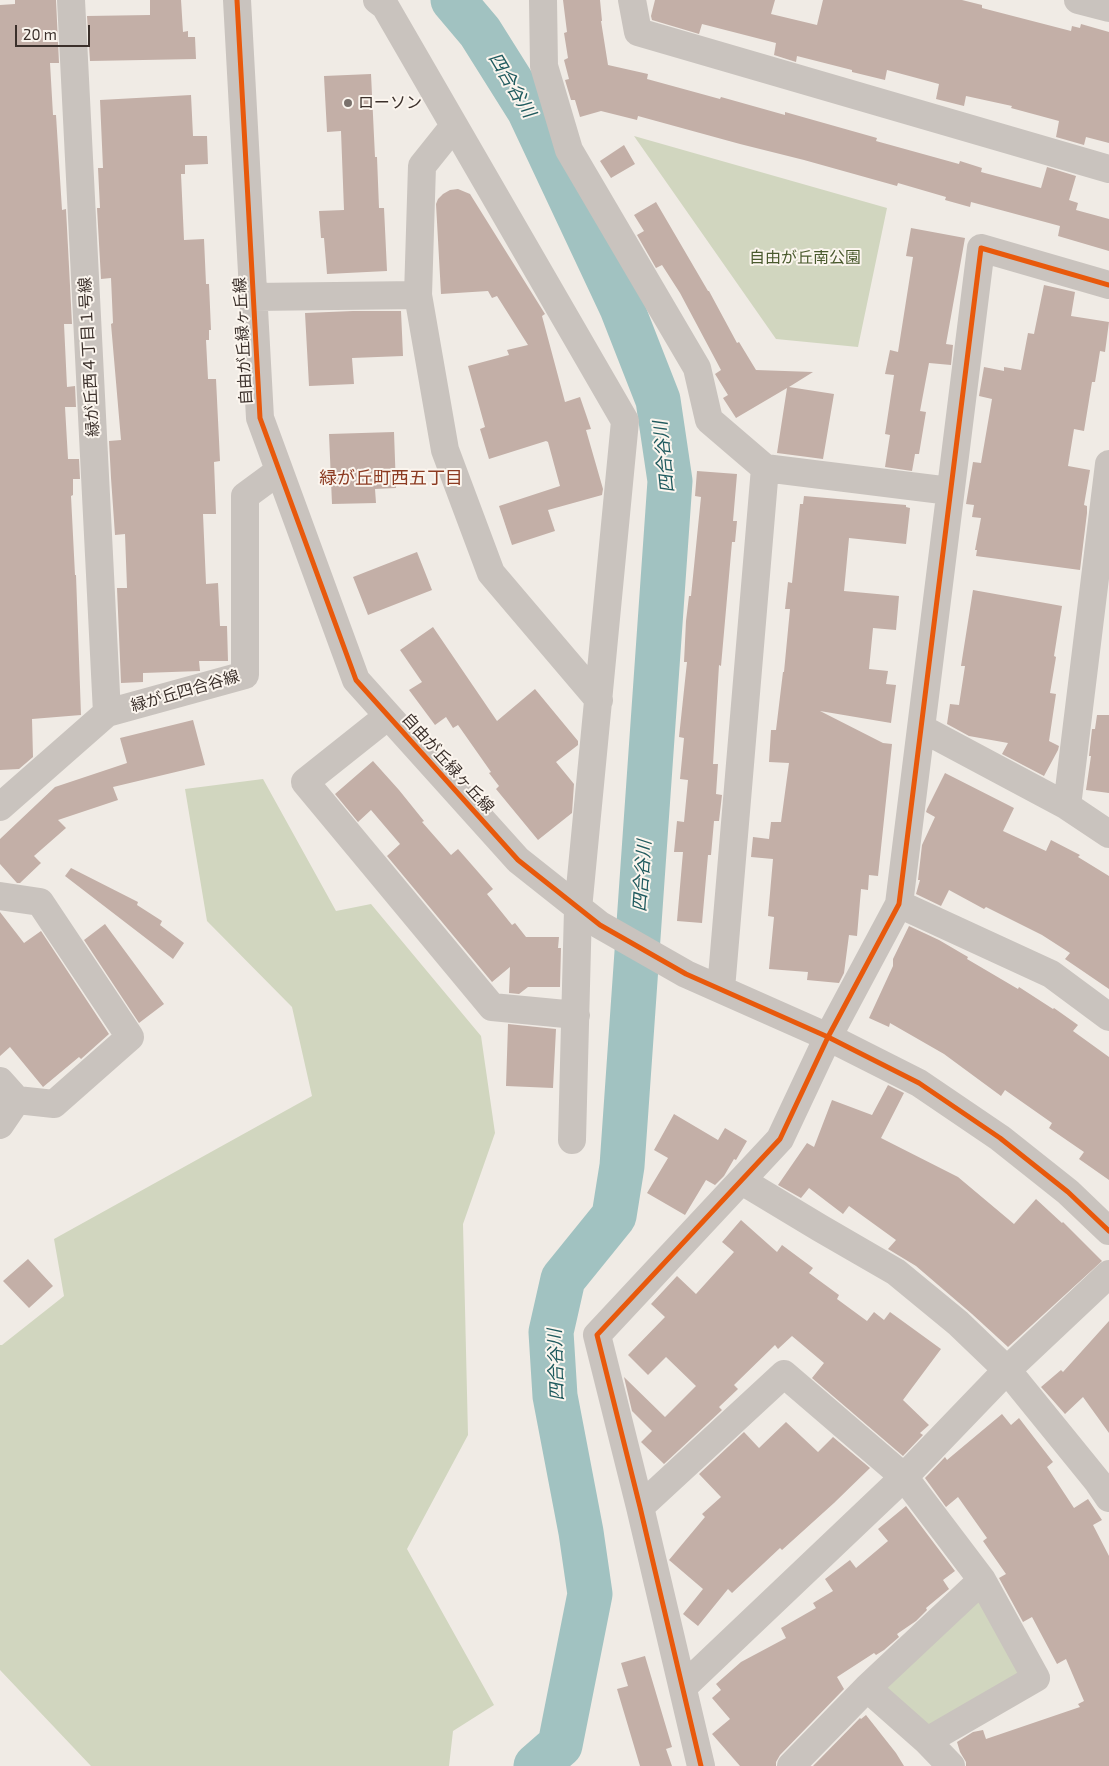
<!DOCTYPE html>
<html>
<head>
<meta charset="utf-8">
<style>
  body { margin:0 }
  #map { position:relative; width:1109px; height:1766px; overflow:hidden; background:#f0ebe5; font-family:"Exo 2",sans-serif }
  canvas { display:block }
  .scale { position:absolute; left:15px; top:25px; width:75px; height:22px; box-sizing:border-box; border:2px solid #3b302b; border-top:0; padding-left:6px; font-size:15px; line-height:18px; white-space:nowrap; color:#3b302b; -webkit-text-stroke:4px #fbf5ee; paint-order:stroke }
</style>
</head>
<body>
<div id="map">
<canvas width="1109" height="1766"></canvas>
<div class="scale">20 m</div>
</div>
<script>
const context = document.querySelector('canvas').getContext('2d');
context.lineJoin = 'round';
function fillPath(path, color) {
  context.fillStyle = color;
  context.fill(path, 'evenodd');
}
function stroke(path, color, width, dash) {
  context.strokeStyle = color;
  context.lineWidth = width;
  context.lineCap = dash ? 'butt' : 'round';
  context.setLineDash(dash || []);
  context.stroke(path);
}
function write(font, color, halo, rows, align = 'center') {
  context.font = font + ' "Exo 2","Noto Sans JP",sans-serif';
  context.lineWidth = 4;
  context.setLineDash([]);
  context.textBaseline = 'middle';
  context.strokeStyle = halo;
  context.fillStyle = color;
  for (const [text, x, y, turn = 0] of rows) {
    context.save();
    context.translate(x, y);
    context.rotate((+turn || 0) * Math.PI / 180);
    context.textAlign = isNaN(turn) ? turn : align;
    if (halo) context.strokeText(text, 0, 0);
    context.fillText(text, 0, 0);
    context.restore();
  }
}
const green = new Path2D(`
  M634,136L887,208L858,347L776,339Z
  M263,779L336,911L371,904L481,1036L495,1133L463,1224L468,1435L407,1549L494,1705L453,1731L449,1766H91L0,1670V1345H2L64,1296L54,1239L312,1096L292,1007L207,921L185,789Z
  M973,1599L983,1601L1020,1672L924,1730L886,1694L887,1686Z`);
const river = new Path2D(`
  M453,0L480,32L529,110L622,308L658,400L670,481L622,1166L614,1216L563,1279L551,1332L555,1396L581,1532L590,1594L560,1745L536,1766`);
const building = new Path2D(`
  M15,0H56L59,63H50L53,115H56L62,210L66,209L72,324H64L67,387L75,386L76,407H65L68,459H79L80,479H73V495L71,496L75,575H76L81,715L32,719L33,757L19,769L0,770V5L15,4Z
  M150,0H181L183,32L188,31V37H195L196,59L90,61L87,16L150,15Z
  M563,0H600L602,21H601L608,65L648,74L647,79L720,99L721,97L785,115V112L877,138L876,141L959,164L960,161L982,168L981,172L1041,188L1047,167L1076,176L1069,200L1078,203L1076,210L1109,219V251L1058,236L1060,226L971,202L970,207L945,200L946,197L898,183L897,186L804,160L740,144L638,116L637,120L601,111L580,117L575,100H571L565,80L569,79L564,60L568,58L564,33L567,32Z
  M655,0H775L771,14L817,25L823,0H962L982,5V8L1071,31L1072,26L1080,28L1081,24L1109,32V143L1086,137L1084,145L1056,137L1059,121L1011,108L1012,106L966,96L964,106L936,99L939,84L887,70L885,80L852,72V70L797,56L796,62L774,55L776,43L702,24L699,34L652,20L651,16Z
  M371,74L375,157H377L379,208H384L387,271L327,274L324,238H321L319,211L344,210L341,131L327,132L324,76Z
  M191,95L193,136H207L208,164L185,165V174H181L184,240L204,239L206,284H209L211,330H209V340H206L208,379H216L220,461L214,462L216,514H203L206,584L218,583L220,626H227L228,661H199L200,671L143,673V682L121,683L117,588H127L125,534L115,535L111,478L109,441L121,440L111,324L113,323L111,278L101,279L97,208H100L98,168H103L100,100Z
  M624,145L635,164L611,178L600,161Z
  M458,189L470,194L545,314L542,316L565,402L580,397L591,429L586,430L603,489L602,495L548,510L555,531L512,545L499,506L560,486L548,442L546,441L489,459L480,429L485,427L468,366L509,355L507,350L528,345L497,296L492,298L488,291L441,294L436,204L438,199L443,194L450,190Z
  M656,202L708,291H709L737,343L739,342L756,370L813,372L789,387L834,394L823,459L777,453L787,388L736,418L723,398L728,395L715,374L721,370L680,293L662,265L656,268L637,235L644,231L634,215Z
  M911,228L965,238L946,344L953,345L951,365L929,363L920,411L926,412L919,454H915L912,471L885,467L890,435L885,434L894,375L885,374L890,350L898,352L913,257L906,256Z
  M1044,285L1075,292L1071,316L1109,322L1105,352L1100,351L1095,382H1092L1084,431L1074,429L1068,466L1090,470L1084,505L1087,506V513L1080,570L976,556L977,550H975L981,518L972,517L974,505L966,504L973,462L981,463L992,399L979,396L984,367L1004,371V367L1021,370L1028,333L1034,334Z
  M353,311H401L403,356L352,358L354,384L309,386L305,313Z
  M394,432L396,488L375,489L376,503L332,504L329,434Z
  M697,471L737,474L733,521H737L735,542H732L721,666L719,665L713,764H718L716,794L722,795L719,821H714L711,855H708L702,923L677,921L683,852H674L677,821L684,822L688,780L680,779L684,738L679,737L687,662H684L686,621L689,596H691L701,497L695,496Z
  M804,496L906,505V507L910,508L906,544L849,538L844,591L899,596L896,630L873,628L869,669L888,671L886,684L896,685L891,723L820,711L883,743L892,744L878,876L869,875L868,890L861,889L857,936L849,935L844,973L839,983L807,980L808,972L769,969L774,917L768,916L773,859L751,857L753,837L769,839L771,822H781L789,763L769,762L771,730H776L783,672H784L790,609H785L788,582L792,583L800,504H803Z
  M417,552L432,590L368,615L353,577Z
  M973,590L1062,606L1054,656L1056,657L1050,693L1056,694L1049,741L1059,746L1058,750L1044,776L1002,754L1008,743L969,736L947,724L950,704L959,705L965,666H961Z
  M433,627L497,721L535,689L578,741V745L556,762L574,784L572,813L538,840L496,789L499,786L489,773L491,772L458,725L453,728L446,717L435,725L409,690L422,682L400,650Z
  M1097,715H1109V793L1086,790L1091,756H1089L1092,729H1095Z
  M193,720L205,765L113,787L118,800L58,820L66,828L34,856L41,863L20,883H17L0,864V839L55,787L127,763L120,738Z
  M373,761L399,790L424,821L422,822L451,855L458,849L493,889L487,894L512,925L515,923L526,937H559L558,948H561L560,987H528L519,994L509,993L510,967L492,982L387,856L400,844L371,810L358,822L335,794Z
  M945,773L1014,808L1003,831L1046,851L1051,840L1080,855L1078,857L1109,876V989L1065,959L1070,953L1042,935L986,907L984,909L949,890L941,906L916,894L920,880H918L922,845L935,817L926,812L927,809Z
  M71,868L138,902L137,905L162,921L160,925L184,943L173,959L65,876Z
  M0,912L24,943L41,931L109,1034L81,1059L79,1057L43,1087L10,1047L0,1056Z
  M105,924L164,1004L139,1023L84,940Z
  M909,926L939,940L968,957L967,959L1018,989L1019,987L1053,1009L1054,1008L1078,1025L1073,1031L1109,1057V1180L1079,1159L1084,1152L1049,1128L1052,1123L1005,1090L1001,1096L944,1054L890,1023L889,1027L869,1018L893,966V959Z
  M508,1024L556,1029L553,1088L506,1086Z
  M888,1085L904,1093L881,1138L958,1177L1014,1224L1036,1199L1062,1223L1063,1222L1102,1261L1008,1347L972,1314L916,1266L888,1249L896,1240L849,1206L843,1214L809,1188L801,1198L778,1185L807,1143L814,1147L832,1100L872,1115Z
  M674,1114L718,1140L725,1128L747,1141L736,1160L734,1159L724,1176L715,1185L706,1180L685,1215L647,1193L668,1158L654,1150Z
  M741,1220L777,1252L782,1245L813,1268L809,1273L839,1295L837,1299L867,1321L874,1312L884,1320L890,1312L941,1349L903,1400L929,1425L920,1433L923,1435L903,1456L812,1378L824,1363L792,1336L778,1349L775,1345L734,1385L738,1389L719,1407L722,1410L664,1464L641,1442L652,1431L632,1411L624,1377L665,1417L696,1386L666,1357L648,1375L628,1355L665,1317L651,1304L677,1276L696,1294L734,1252L722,1242Z
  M28,1259L53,1286L29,1308L3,1281Z
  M1109,1321V1433L1083,1397L1065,1414L1041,1387L1061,1370L1063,1372Z
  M1002,1414L1011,1425L1019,1418L1053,1462L1047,1467L1074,1508L1088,1499L1102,1520L1093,1525L1109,1556V1766H966V1762L960,1752L957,1742L973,1732L983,1730L986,1739L1080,1707L1078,1704L1084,1701L1066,1659L1057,1664L1032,1617L1023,1622L999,1578L1006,1574L983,1541L987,1538L958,1497L946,1507L925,1478L945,1457L947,1460Z
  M786,1422L818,1452L833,1437L870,1468L834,1503L782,1550L780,1548L732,1593L728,1589L698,1626L683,1614L703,1589L669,1560L705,1517L702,1514L721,1497L699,1474L744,1432L759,1448Z
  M906,1506L955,1571L943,1580L949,1589L926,1608L927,1610L916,1621L897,1634L899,1637L884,1650L876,1655L874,1653L837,1677L844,1689L780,1755L776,1762V1766H740L712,1734L730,1719L712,1698L721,1690L716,1684L741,1662L786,1638L781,1628L816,1608L813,1603L833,1591L825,1579L850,1560L856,1568L888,1541L878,1529Z
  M645,1656L672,1747L666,1749L672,1766H640L617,1689L628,1686L621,1663Z
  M866,1715L896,1753L904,1766H813L860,1718L861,1719Z`);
const minor = new Path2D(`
  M71,0L107,713
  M237,0L260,418L356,680L518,860L600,925L686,974L828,1037L919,1083L1000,1138L1068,1192L1109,1231
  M377,0L385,6L625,421L578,909L572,1140
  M543,0L544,66L569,150L697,368L709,420L765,468L721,989
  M632,0L638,32L1109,169
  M1078,0L1109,8
  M454,126L422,166L418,295L445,450L491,573L599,700
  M253,297L418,295
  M765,468L950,491
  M388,716L305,782L492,1007L576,1015
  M921,728L1067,806L1109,834
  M1067,806L1109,464
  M0,807L107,713L245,675V496L279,471
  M0,896L40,902L130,1037L54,1104L17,1100L0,1081
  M899,904L1051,974L1109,1017
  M0,1125L17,1100
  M742,1181L820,1228L896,1272L958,1323L1007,1370L1098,1482L1109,1498
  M640,1507L784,1374L904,1477L982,1580L1036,1678L927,1741
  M683,1687L904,1477L1007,1370L1109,1274
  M867,1688L927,1741L951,1766
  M701,1766L640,1507L597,1335L780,1139L828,1037L899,904L981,248L1109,285
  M791,1766L867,1688L982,1580`);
const cycleway = new Path2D(`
  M237,0L260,418L356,680L518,860L600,925L686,974L828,1037L919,1083L1000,1138L1068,1192L1109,1231
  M701,1766L640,1507L597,1335L780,1139L828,1037L899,904L981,248L1109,285`);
const markers = [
  [348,103,5,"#7a716c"]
];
const poiNames = [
  ["ローソン",358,103]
];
const parkNames = [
  ["自由が丘南公園",805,258]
];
const streetNames = [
  ["自由が丘緑ヶ丘線",243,341,-93],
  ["緑が丘西４丁目１号線",89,357,-93],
  ["緑が丘四合谷線",185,691,-16],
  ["自由が丘緑ヶ丘線",448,763,48]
];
const waterNames = [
  ["四合谷川",512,85,59],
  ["四合谷川",664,457,-96],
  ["四合谷川",642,876,-86],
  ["四合谷川",556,1365,-92]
];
const neighbourhoodNames = [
  ["緑が丘町西五丁目",391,478]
];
fillPath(green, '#d1d6bf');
stroke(river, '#a1c2c1', 45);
fillPath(building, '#c3afa7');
stroke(minor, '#c9c3be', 28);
stroke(cycleway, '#e8590c', 5);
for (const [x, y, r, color] of markers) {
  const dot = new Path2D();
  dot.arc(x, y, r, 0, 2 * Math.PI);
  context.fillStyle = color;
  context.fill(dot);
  stroke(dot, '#fbf5ee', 2);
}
write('16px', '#3b302b', '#fbf5ee', poiNames, 'left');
write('16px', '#4a5a2e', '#fbf5ee', parkNames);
write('16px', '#3b302b', '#fbf5ee', streetNames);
write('italic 18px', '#1f5a5e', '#fbf5ee', waterNames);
write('18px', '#8c3b22', '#fbf5ee', neighbourhoodNames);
</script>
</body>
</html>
